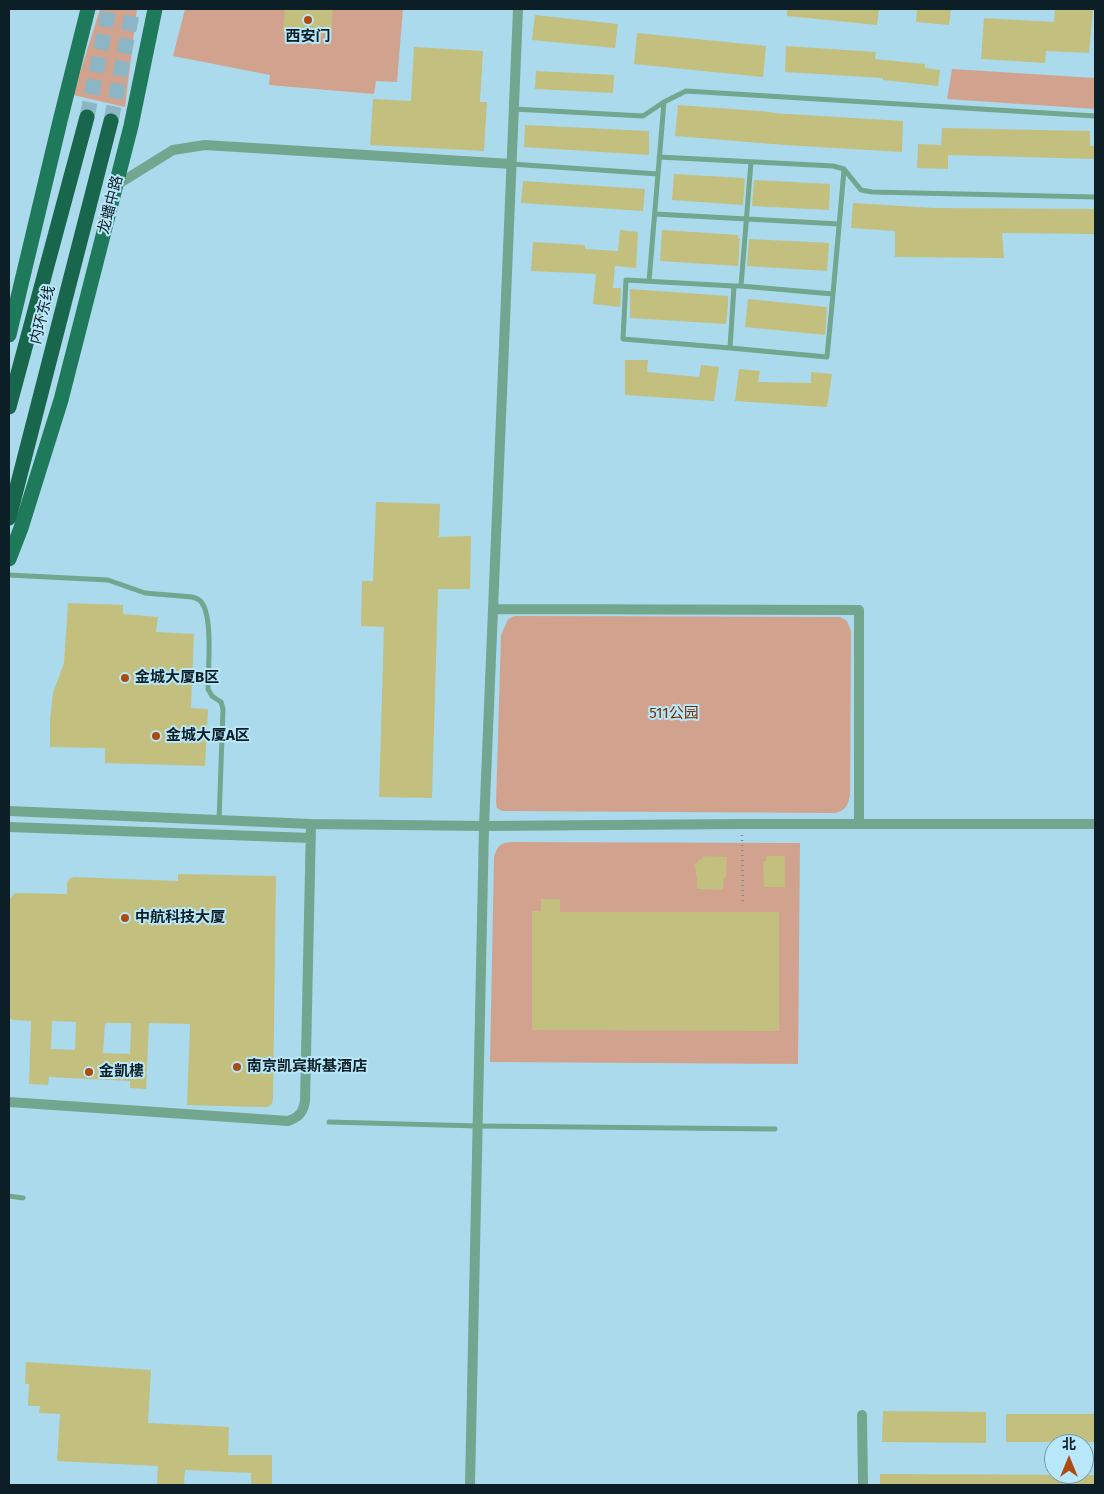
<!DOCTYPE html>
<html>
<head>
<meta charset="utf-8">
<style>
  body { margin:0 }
  #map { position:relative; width:1104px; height:1494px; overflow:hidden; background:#acdaed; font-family:"Fira Sans","Noto Sans SC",sans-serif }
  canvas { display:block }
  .frame { position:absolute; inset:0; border:10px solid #0d1f26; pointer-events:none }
  .north { position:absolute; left:1044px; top:1434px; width:50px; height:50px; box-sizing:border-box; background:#b9e7fa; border:1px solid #7497a5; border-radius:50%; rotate:0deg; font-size:14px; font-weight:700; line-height:20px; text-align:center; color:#0d1f26 }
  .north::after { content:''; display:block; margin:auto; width:18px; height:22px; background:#ad4b0e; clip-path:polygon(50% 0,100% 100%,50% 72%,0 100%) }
</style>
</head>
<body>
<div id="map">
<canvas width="1104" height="1494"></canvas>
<div class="frame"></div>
<div class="north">北</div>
</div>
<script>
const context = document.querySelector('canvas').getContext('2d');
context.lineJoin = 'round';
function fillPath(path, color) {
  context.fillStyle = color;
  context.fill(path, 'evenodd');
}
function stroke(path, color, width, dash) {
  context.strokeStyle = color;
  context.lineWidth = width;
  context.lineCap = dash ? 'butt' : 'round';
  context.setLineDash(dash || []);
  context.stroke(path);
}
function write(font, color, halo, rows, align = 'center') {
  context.font = font + ' "Fira Sans","Noto Sans SC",sans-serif';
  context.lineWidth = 4;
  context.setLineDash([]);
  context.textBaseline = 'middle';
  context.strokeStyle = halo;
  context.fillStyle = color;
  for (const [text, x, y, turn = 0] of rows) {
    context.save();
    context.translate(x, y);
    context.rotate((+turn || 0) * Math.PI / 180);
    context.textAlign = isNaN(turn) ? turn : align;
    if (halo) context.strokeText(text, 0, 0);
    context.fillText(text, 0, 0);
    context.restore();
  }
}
const green = new Path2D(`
  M100,9H137L125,107L73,95Z
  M185,9H403L397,82L376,81L374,94L269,85L270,75L173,56Z
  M952,69L1095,78V109L947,99Z
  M515,616L840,617L847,621L851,631L850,795C848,805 847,809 836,813L502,811L497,808L496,802L501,635L508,619Z
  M512,842L800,843L798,1064L490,1062L494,857C498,845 500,843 512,842Z`);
const building = new Path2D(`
  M285,9H333L331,34L283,31Z
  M787,9H879L877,25L787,16Z
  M917,9H951L949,25L916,22Z
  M1055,9H1093L1089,53L1046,51L1045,63L981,59L984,18L1054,22Z
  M535,15L618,24L615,48L532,40Z
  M637,33L766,46L763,77L634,64Z
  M786,46L876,52L875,59L925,64V68L940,70L938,86L883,80V78L785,72Z
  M414,47L483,51L480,102H487L484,151L370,145L373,99L411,101Z
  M536,71L614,75L613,93L535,89Z
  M678,105L772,112V113L903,121L902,152L785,145L675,136Z
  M525,125L649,131V155L524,147Z
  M942,128L1090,131V146H1095V159L948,155V169L917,168L918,144L941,145Z
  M674,174L743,178L745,179L743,205L672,200Z
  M754,180L830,184L829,210L752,206Z
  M523,181L645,189L643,211L521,203Z
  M853,203L934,208L1095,209V234L1002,233L1004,258L895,257V231L851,228Z
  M620,230L638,232L636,268L615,266L613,288H621L620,307L593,304L596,274L531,271L533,242L585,245V249L618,251Z
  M662,230L738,235V238H740L738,266L660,261Z
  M749,239L829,243L827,271L747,266Z
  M630,289L728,296V305L726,324L630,318Z
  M748,299L827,307L825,335L745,327Z
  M625,360H648L647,372L699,377L701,365L719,367L714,401L625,395Z
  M739,369L760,371L758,382L811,383V372L832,374L827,407L735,401Z
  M376,502L440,504L439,537L471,536L470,589H438L432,798L379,797L384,627L361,626L362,581H373Z
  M68,603L123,605V614L158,617L156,632L194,634L191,708L208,709L205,766L105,763V748L50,747V719L53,693L64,663Z
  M704,856L727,857L726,878H724L723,890L697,889V877H696V870L693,865L697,863L698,861Z
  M766,856H785V887H764L763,861H766Z
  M178,874L276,876L273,1099L272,1104L268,1107H261L187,1105L190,1024L149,1023L146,1089L130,1088V1081L49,1077L48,1085L29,1084L31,1021L13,1020L9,1018V900L15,893L67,894V883L69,879L74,877L178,881ZM52,1021L76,1022L75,1050L51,1049ZM105,1023H131L130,1054L103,1053Z
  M541,899H560V912H779V1031L532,1030V911H541Z
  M26,1362L151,1370L148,1423L229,1427L228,1455H272V1485H251V1473L185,1470L184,1485H157L158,1466L57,1461L60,1414L39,1413L40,1406H28L29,1384H25Z
  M883,1411L986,1412V1443L882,1442Z
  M1006,1414H1095V1442H1006Z
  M880,1474L1095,1475V1485H880Z`);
const highwayTunnel = new Path2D(`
  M87,117L109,9
  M111,121L133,9`);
const path = new Path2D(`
  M742,835L743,905`);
const lane = new Path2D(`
  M514,109L643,116L664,102L686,91L1095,116
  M659,157L833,166L844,169L861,190L872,192L1095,197
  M511,164L658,174
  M655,214L839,224
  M649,281L664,102
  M734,286L730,348L623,339L626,280L734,286H741L751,162
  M741,286L833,294L844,170
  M730,348L827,357L833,294
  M9,575L108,580L145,593L192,597C196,598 200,599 202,603C213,619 208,669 208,689L212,696L221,702L223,709L219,821
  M329,1122L478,1126L775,1129
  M9,1196L23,1198`);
const street = new Path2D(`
  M115,186L173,150L205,145L511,164
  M493,609L859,610V824
  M9,811L311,824L484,826L742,824H1095
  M9,827L311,838
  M9,1102L288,1121C299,1117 303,1113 305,1101L311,824
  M862,1415L863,1485
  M470,1485L484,826L518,9`);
const primary = new Path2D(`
  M9,335L61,117L88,9
  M9,559L21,528L61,400L131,126L155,9`);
const highway = new Path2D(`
  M9,407L87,117
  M9,518L111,121`);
const markers = [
  [308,20,5,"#ad4b0e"],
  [125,678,5,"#ad4b0e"],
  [156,736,5,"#ad4b0e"],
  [125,918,5,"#ad4b0e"],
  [237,1067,5,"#ad4b0e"],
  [89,1072,5,"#ad4b0e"]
];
const poiNames = [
  ["西安门",308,37,"center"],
  ["金城大厦B区",135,678],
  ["金城大厦A区",166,736],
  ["中航科技大厦",135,918],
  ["南京凯宾斯基酒店",247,1067],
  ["金凱樓",99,1072]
];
const streetNames = [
  ["龙蟠中路",111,205,-76],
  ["内环东线",43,315,-76]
];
const parkNames = [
  ["511公园",674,714]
];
fillPath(green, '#d1a38f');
fillPath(building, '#c2bf7f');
stroke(highwayTunnel, '#8cb5c5', 15, [15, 8]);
stroke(path, '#6c8f9d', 2.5, [1, 4]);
stroke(lane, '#72a68f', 5);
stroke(street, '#72a68f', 10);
stroke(primary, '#1e7a5b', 15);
stroke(highway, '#18674c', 15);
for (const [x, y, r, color] of markers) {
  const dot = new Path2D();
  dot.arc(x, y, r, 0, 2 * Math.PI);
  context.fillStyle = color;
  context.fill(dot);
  stroke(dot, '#b9e7fa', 2);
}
write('bold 15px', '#0d1f26', '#b9e7fa', poiNames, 'left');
write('15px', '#0d1f26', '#b9e7fa', streetNames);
write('15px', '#762e00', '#b9e7fa', parkNames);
</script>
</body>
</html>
